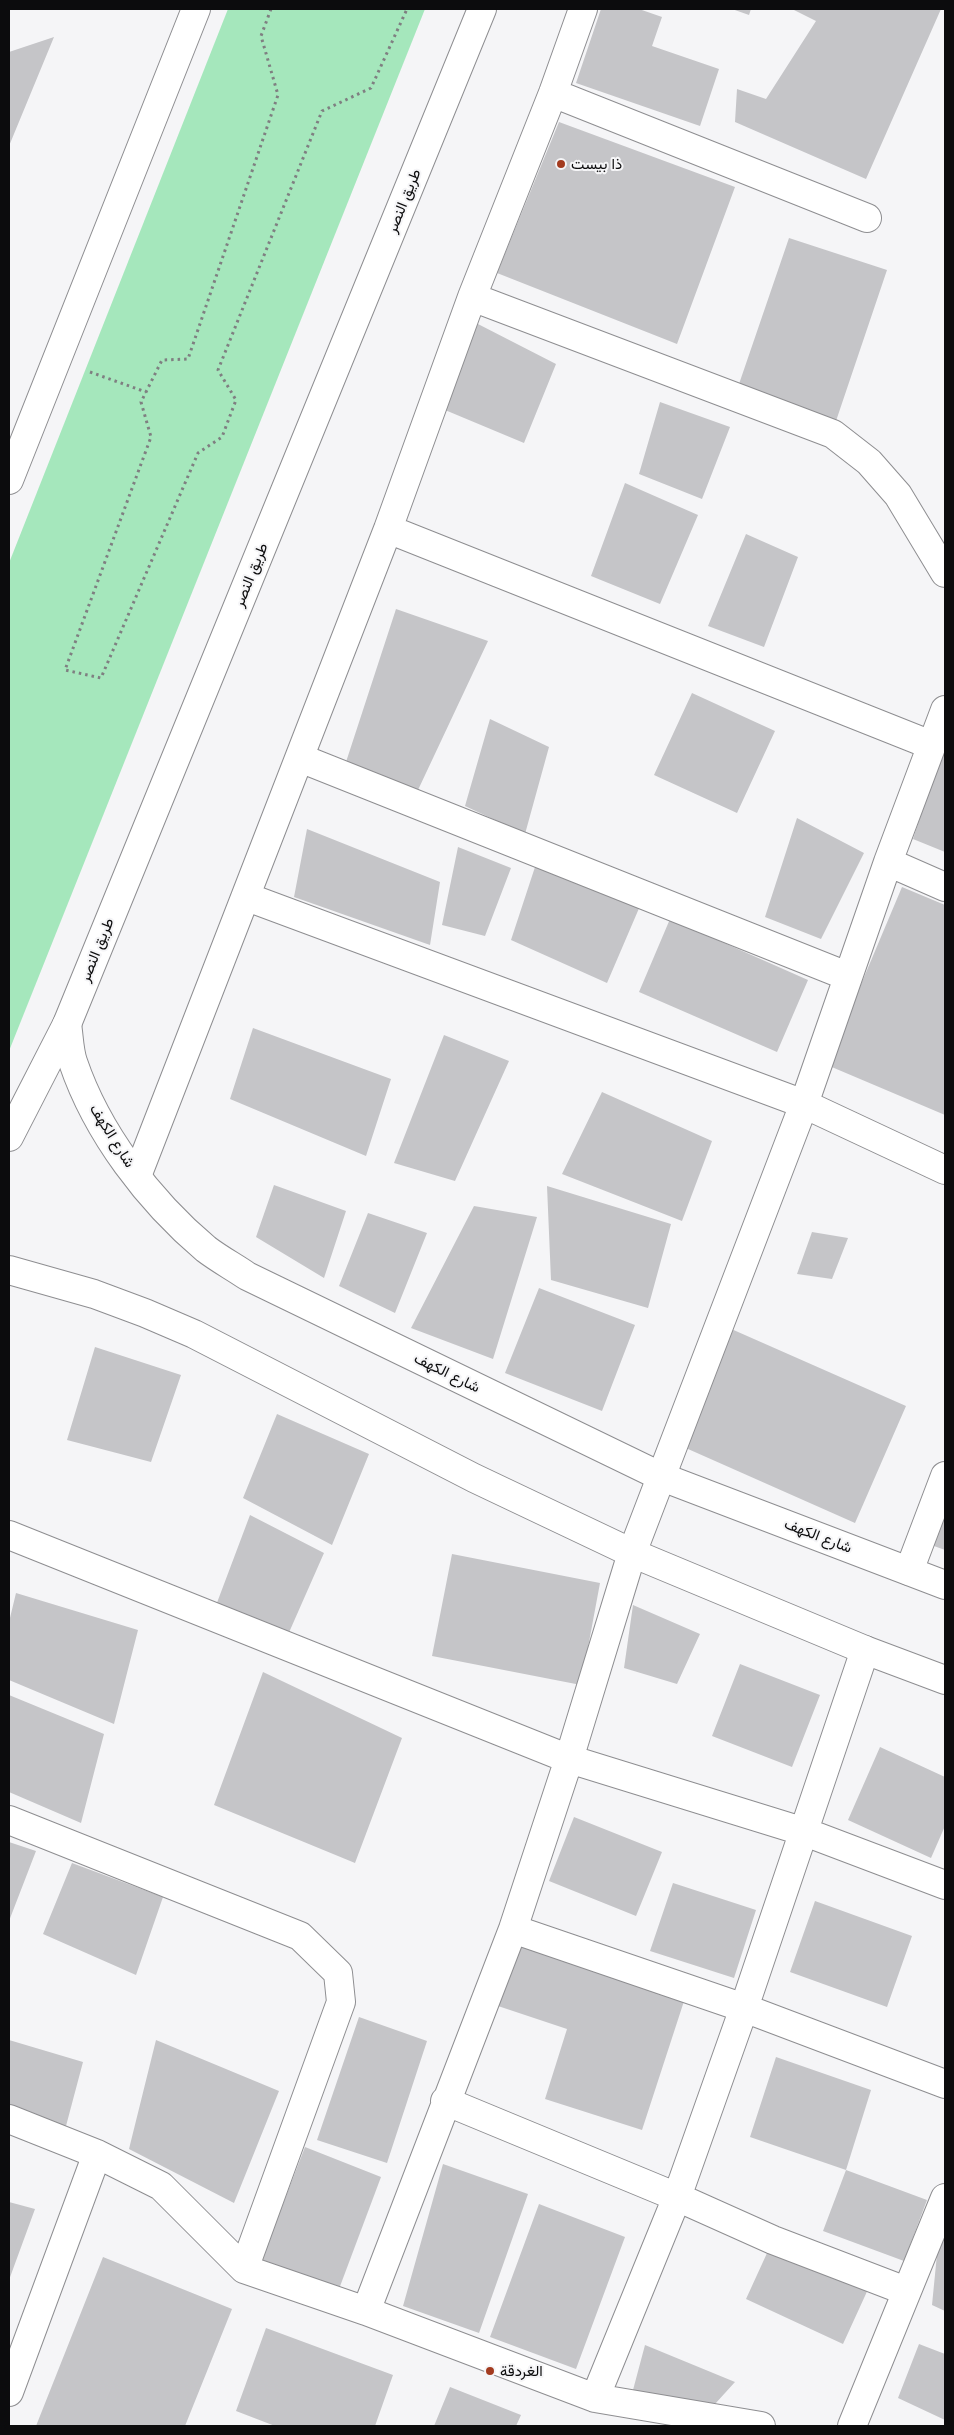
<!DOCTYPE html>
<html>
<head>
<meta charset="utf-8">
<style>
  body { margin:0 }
  #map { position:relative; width:954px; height:2435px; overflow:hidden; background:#f5f5f7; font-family:Quicksand,sans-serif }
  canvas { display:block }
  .frame { position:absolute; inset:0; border:10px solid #0c0c0d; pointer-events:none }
</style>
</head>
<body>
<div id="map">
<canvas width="954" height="2435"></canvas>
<div class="frame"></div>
</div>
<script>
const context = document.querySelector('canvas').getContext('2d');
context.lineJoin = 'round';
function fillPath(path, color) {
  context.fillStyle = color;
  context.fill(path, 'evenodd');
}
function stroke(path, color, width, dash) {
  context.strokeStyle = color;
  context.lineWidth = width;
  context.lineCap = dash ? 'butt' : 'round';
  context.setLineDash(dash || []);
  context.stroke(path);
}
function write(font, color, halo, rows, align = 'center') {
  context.font = font + ' Quicksand,Vazirmatn,sans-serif';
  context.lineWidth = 4;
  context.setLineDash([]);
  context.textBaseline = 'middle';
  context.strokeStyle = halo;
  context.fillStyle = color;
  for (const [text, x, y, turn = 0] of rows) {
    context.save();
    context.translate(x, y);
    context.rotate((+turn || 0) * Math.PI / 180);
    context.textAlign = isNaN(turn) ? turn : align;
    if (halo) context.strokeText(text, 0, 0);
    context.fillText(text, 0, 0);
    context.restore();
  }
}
const green = new Path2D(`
  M228,9H425L9,1051V563Z`);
const building = new Path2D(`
  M601,9H639L662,17L652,46L719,69L700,126L576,83Z
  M732,9H751L749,15Z
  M792,9H941L866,179L735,122L737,89L766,99L816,21Z
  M54,37L9,146V52Z
  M559,122L735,187L677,344L497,273Z
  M789,238L887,270L836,421L739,384Z
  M476,323L556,364L524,443L445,410Z
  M660,402L730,427L702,499L639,474Z
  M625,483L698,515L660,604L591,576Z
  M746,534L798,557L764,647L708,626Z
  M396,609L488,641L418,790L346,762Z
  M692,693L775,731L737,813L654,775Z
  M490,719L549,747L525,834L465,806Z
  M945,742V852L913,839Z
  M797,818L864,853L821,939L765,917Z
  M307,829L440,882L430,945L294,897Z
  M458,847L511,868L485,936L442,925Z
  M535,867L640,906L607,983L511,940Z
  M902,887L945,905V1115L827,1065Z
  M670,919L808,980L777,1052L639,992Z
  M253,1028L391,1079L366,1156L230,1099Z
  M444,1035L509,1061L455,1181L394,1163Z
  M602,1092L712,1141L682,1221L562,1174Z
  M274,1185L346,1211L324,1278L256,1237Z
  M547,1186L671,1224L648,1308L551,1280Z
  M474,1206L537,1217L493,1359L411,1328Z
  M368,1213L427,1233L395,1313L339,1286Z
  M812,1232L848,1238L832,1279L797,1274Z
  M539,1288L635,1325L602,1411L505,1373Z
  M729,1328L906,1406L855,1523L679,1445Z
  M95,1347L181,1375L151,1462L67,1440Z
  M277,1414L369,1454L332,1545L243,1498Z
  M945,1480V1550L923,1542Z
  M250,1515L324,1553L287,1637L215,1608Z
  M452,1554L600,1583L581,1685L432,1656Z
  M16,1593L138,1630L114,1724L9,1680V1622Z
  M633,1605L700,1634L677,1684L624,1668Z
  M740,1664L820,1695L792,1767L712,1736Z
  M263,1672L402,1738L355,1863L214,1805Z
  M9,1695L104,1734L81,1823L9,1792Z
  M880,1747L945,1777V1826L931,1858L848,1820Z
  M574,1817L662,1852L636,1916L549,1881Z
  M9,1842L36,1851L9,1921Z
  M72,1863L163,1897L136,1975L43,1934Z
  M673,1883L756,1910L734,1978L650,1951Z
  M815,1901L912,1936L887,2007L790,1972Z
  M520,1940L686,1995L642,2130L545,2099L567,2029L498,2006Z
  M359,2017L427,2041L387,2163L317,2140Z
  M9,2040L83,2062L66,2126L9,2105Z
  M156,2040L279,2091L234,2203L129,2149Z
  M776,2057L871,2090L846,2170L750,2137Z
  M305,2147L381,2177L339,2289L261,2261Z
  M443,2164L528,2194L479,2333L403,2306Z
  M846,2170L927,2200L904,2261L823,2231Z
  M9,2202L35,2209L9,2280Z
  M539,2204L625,2237L576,2369L490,2337Z
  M945,2228V2311L932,2305L938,2244Z
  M773,2240L870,2285L843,2344L746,2299Z
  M103,2257L232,2309L185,2426H36Z
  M266,2328L393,2375L375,2426H275L236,2411Z
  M919,2344L945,2354V2420L898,2398Z
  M645,2345L735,2382L715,2404L633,2390Z
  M450,2387L521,2415L516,2426H434Z`);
const path = new Path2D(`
  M271,9L261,36L278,95L188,359L162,360L141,402L151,437L65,670L101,678L198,453L222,437L236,400L218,370L322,111L371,88L407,9
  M90,372L146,392`);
const street = new Path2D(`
  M553,93L867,218
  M472,297L833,434L869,462L898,495L945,573
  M388,529L931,745
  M300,758L847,976
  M888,862L945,887
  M247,897L804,1104L945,1170
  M137,1176L388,529L472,297L553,93L583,9
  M9,1535L569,1759L805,1832L945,1885
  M909,1571L945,1476
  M865,1650L744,2008L945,2084
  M9,1820L300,1936L338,1973L341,2002L244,2269
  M513,1929L744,2008L677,2197L595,2398
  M445,2101L677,2197L773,2240L906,2291
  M9,2119L97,2154L161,2186L244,2269L366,2311L595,2398L761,2426
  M366,2311L513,1929L569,1759L632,1553L804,1104L888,862L945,710
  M9,2392L97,2154
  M852,2426L945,2198`);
const secondary = new Path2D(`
  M67,1024C69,1036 69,1050 73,1062C97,1133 149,1201 206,1249C219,1259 234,1267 247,1276L662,1477L945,1585
  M9,1270L94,1294L145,1313L194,1334L474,1478L632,1553L865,1650L945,1680`);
const primary = new Path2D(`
  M9,480L196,9
  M9,1137L67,1024L482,9`);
const markers = [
  [561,164,5,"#a33b1f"],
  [490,2371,5,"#a33b1f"]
];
const poiNames = [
  ["ذا بيست",571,164],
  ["الغردقة",500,2371]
];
const streetNames = [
  ["طريق النصر",404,201,-68],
  ["طريق النصر",251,575,-68],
  ["طريق النصر",97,950,-68],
  ["شارع الكهف",112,1136,58],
  ["شارع الكهف",447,1373,26],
  ["شارع الكهف",818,1536,21]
];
fillPath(green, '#a5e7bc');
fillPath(building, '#c5c5c8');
stroke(street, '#8e8e91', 30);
stroke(secondary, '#8e8e91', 30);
stroke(primary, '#8e8e91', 30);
stroke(path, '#7f7f81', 3, [2.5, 4]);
stroke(street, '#fff', 28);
stroke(secondary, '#fff', 28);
stroke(primary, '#fff', 28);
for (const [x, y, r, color] of markers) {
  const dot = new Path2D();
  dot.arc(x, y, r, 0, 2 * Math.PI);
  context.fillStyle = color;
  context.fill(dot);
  stroke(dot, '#f5f5f7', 2);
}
write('15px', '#0c0c0d', '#f5f5f7', poiNames, 'left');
write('15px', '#0c0c0d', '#f5f5f7', streetNames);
</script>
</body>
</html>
